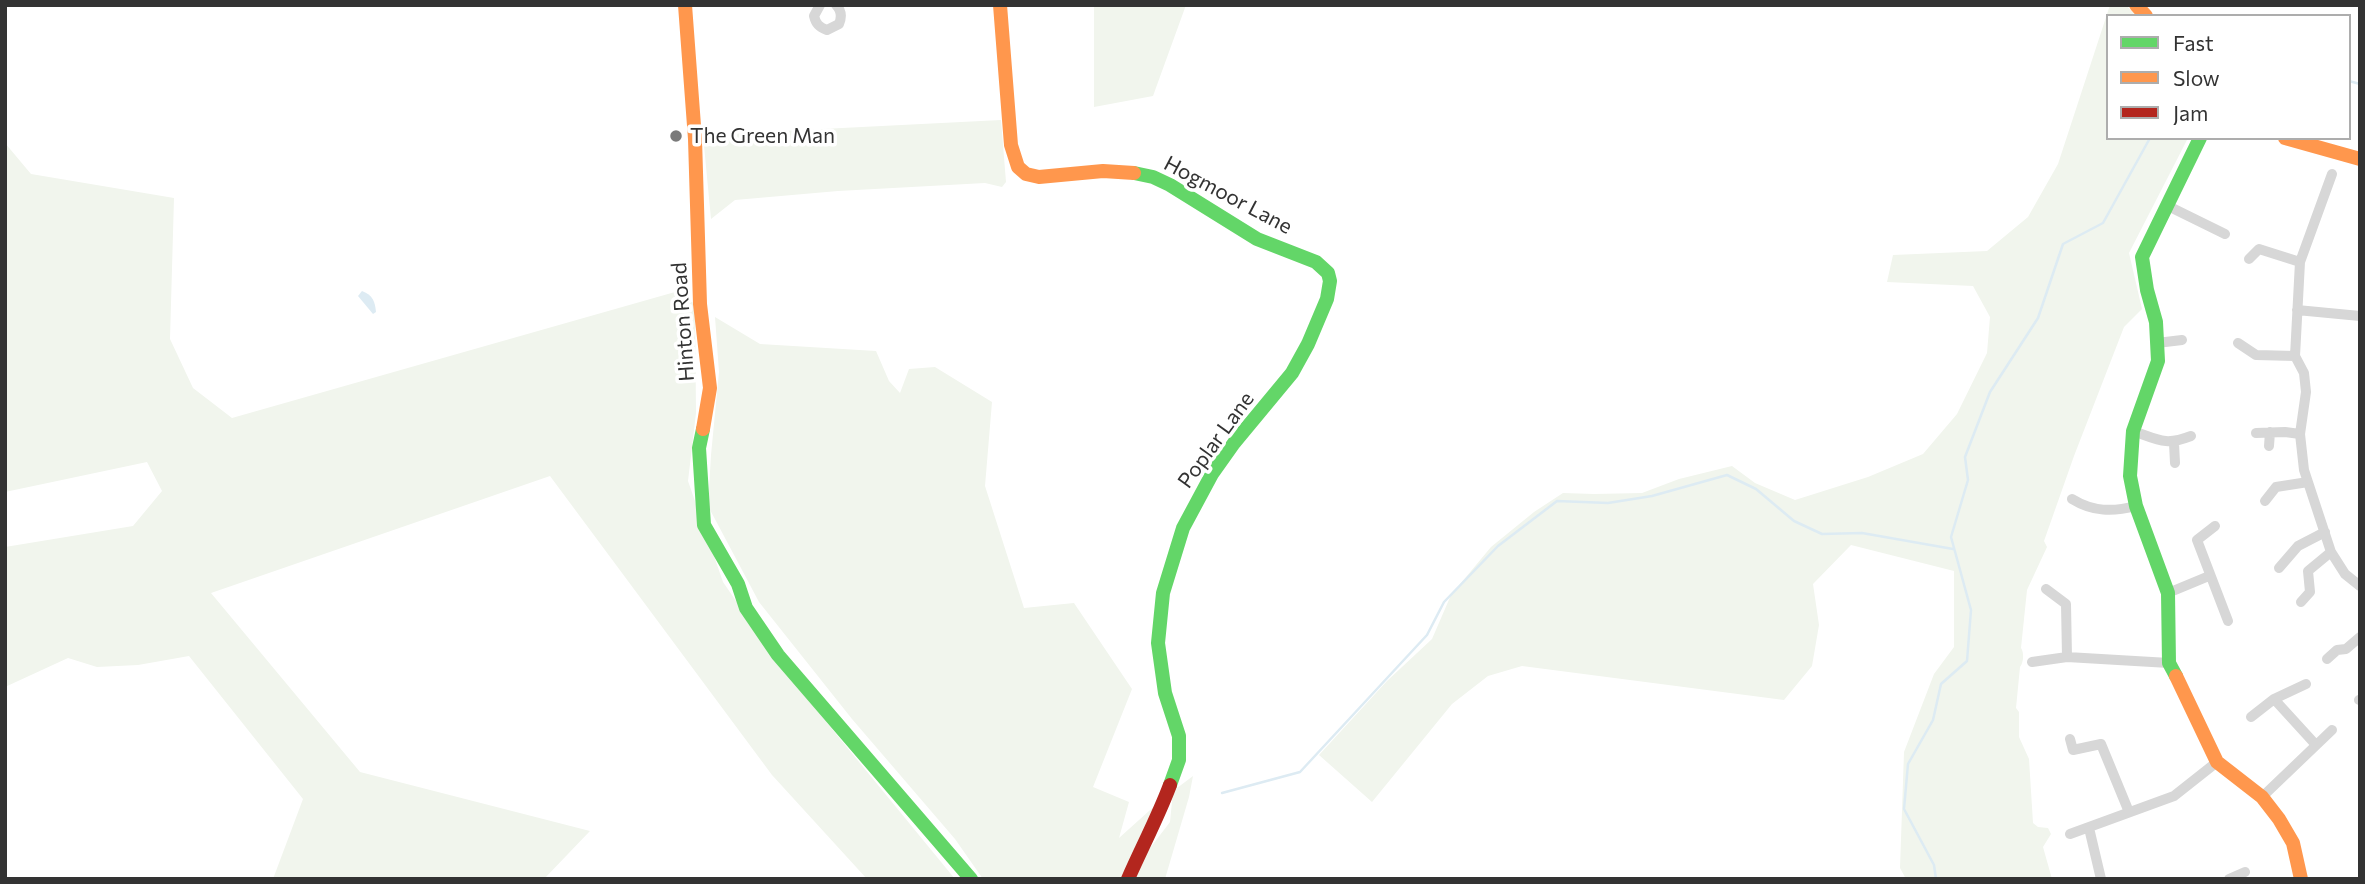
<!DOCTYPE html>
<html>
<head>
<meta charset="utf-8">
<style>
  body { margin:0 }
  #map { position:relative; width:2365px; height:884px; overflow:hidden; background:#fff; font-family:Commissioner,sans-serif }
  canvas { display:block }
  .frame { position:absolute; inset:0; border:7px solid #333; pointer-events:none }
  .legend { position:absolute; left:2106px; top:14px; width:245px; height:126px; box-sizing:border-box; background:#fff; border:2px solid #adadad; margin:0; padding:9px 12px; list-style:none; font-size:21px; color:#333 }
  .legend li { display:flex; align-items:center; gap:14px; height:35px }
  .legend b { width:35px; border:2px solid #adadad }
</style>
</head>
<body>
<div id="map">
<canvas width="2365" height="884"></canvas>
<div class="frame"></div>
<ul class="legend">
<li><b style="height:9px;background:#63d668"></b>Fast</li>
<li><b style="height:9px;background:#ff974d"></b>Slow</li>
<li><b style="height:9px;background:#b3261e"></b>Jam</li>
</ul>
</div>
<script>
const context = document.querySelector('canvas').getContext('2d');
context.lineJoin = 'round';
function fillPath(path, color) {
  context.fillStyle = color;
  context.fill(path, 'evenodd');
}
function stroke(path, color, width, dash) {
  context.strokeStyle = color;
  context.lineWidth = width;
  context.lineCap = dash ? 'butt' : 'round';
  context.setLineDash(dash || []);
  context.stroke(path);
}
function write(font, color, halo, rows, align = 'center') {
  context.font = font + ' Commissioner,sans-serif';
  context.lineWidth = 7;
  context.setLineDash([]);
  context.textBaseline = 'middle';
  context.strokeStyle = halo;
  context.fillStyle = color;
  for (const [text, x, y, turn = 0] of rows) {
    context.save();
    context.translate(x, y);
    context.rotate((+turn || 0) * Math.PI / 180);
    context.textAlign = isNaN(turn) ? turn : align;
    if (halo) context.strokeText(text, 0, 0);
    context.fillText(text, 0, 0);
    context.restore();
  }
}
const green = new Path2D(`
  M1094,5H1186L1153,96L1094,107Z
  M2110,5H2126L2136,16H2108V138H2188L2129,253L2142,309L2124,327L2074,456L2044,541L2047,547L2027,590L2021,648C2024,652 2024,662 2020,667L2016,708L2019,712V737L2029,759L2033,823L2038,827L2048,828L2051,834L2043,847L2052,879H1906L1900,868L1904,752L1934,674L1954,647V571L1851,545L1813,584L1819,625L1812,666L1784,700L1522,666L1488,676L1452,704L1372,802L1319,755L1387,681L1432,639L1451,595L1491,547L1534,512L1563,493L1594,494L1642,493L1679,479L1732,466L1755,483L1795,500L1868,477L1923,454L1957,414L1987,353L1990,317L1973,286L1887,282L1893,255L1987,251L2028,217L2058,164Z
  M1001,120L1006,182L1002,187L985,183L838,191L735,200L711,219L703,135Z
  M5,143L31,174L174,198L170,339L193,388L232,418L675,292L695,304L696,413L688,481L723,582L782,668L955,879H867L772,775L550,476L211,593L360,772L590,831L544,879H273L303,799L189,656L138,665L97,667L68,658L5,687V547L133,526L162,491L147,462L5,492Z
  M715,317L760,344L876,351L889,381L900,393L909,369L935,367L992,402L985,486L1024,608L1074,603L1132,689L1093,787L1129,802L1119,838L1159,802L1122,879H983L955,839L852,719L759,602L708,506L711,455L719,372Z
  M1193,776L1189,797L1165,879H1136L1144,856L1170,822L1173,791Z`);
const water = new Path2D(`
  M362,291C373,295 375,302 376,312L373,314L358,296Z`);
const stream = new Path2D(`
  M2349,81L2360,84
  M1222,793L1300,772L1427,635L1444,602L1498,546L1557,501L1608,503L1652,496L1727,475L1756,489L1794,521L1822,534L1862,533L1953,549
  M1936,879L1934,865L1904,809L1908,764L1933,720L1941,684L1967,661L1971,610L1951,537L1968,480L1965,457L1990,392L2038,318L2063,244L2103,223L2150,138`);
const street = new Path2D(`
  M820,5L814,16C816,24 819,27 827,30L839,24C842,17 842,11 836,5
  M2332,174L2300,262L2295,356L2304,373L2306,392L2300,434L2304,470L2331,552L2345,574L2360,586
  M2166,205L2225,234
  M2249,259L2259,249L2300,262
  M2297,310L2360,316
  M2157,343L2182,340
  M2238,343L2256,355L2295,356
  M2133,431C2159,440 2165,446 2191,436
  M2256,433L2285,432L2300,434
  M2174,443L2175,463
  M2269,446L2270,432
  M2072,499C2093,512 2113,512 2136,506
  M2265,501L2276,487L2308,482
  M2215,526L2197,540L2228,621
  M2279,568L2298,546L2325,532
  M2046,589L2066,604L2067,657L2169,663
  M2168,593L2209,576
  M2301,602L2310,592L2308,571L2331,552
  M2327,659L2337,650L2346,649L2360,637
  M2032,662L2067,657
  M2274,699L2316,745
  M2359,700H2360
  M2251,717L2274,699L2306,684
  M2070,739L2073,750L2101,744L2129,812
  M2262,797L2332,730
  M2089,828L2101,879
  M2070,834L2174,796L2217,762
  M2229,879L2245,872`);
const fast = new Path2D(`
  M1134,173L1153,177L1170,185L1257,239L1316,262L1328,273L1330,281L1327,299L1308,344L1292,373L1234,443L1212,474L1183,528L1163,593L1158,643L1165,693L1179,736V760L1170,785
  M703,429L699,448L704,525L738,584L746,608L778,655L971,879
  M2176,676L2169,663L2168,593L2136,506L2130,476L2133,431L2158,361L2156,322L2147,290L2142,257L2200,138`);
const slow = new Path2D(`
  M685,5L695,139L700,304L710,388L703,429
  M1000,5L1011,145L1018,167L1026,174L1039,177L1103,171L1134,173
  M2136,5L2146,16
  M2285,138L2360,159
  M2176,676L2217,762L2262,797L2279,819L2293,843L2301,879`);
const jam = new Path2D(`
  M1128,879C1142,847 1158,817 1170,785`);
const markers = [
  [676,136,7,"#7a7a7a"]
];
const poiNames = [
  ["The Green Man",690,136]
];
const streetNames = [
  ["Hogmoor Lane",1228,195,28],
  ["Hinton Road",683,322,-94],
  ["Poplar Lane",1216,440,-54]
];
fillPath(green, '#f1f5ed');
fillPath(water, '#ddebf3');
stroke(stream, '#ddebf3', 2.5);
stroke(street, '#d7d7d7', 10);
stroke(fast, '#63d668', 14);
stroke(slow, '#ff974d', 14);
stroke(jam, '#b3261e', 14);
for (const [x, y, r, color] of markers) {
  const dot = new Path2D();
  dot.arc(x, y, r, 0, 2 * Math.PI);
  context.fillStyle = color;
  context.fill(dot);
  stroke(dot, '#fff', 2.5);
}
write('21px', '#333', '#fff', poiNames, 'left');
write('21px', '#333', '#fff', streetNames);
</script>
</body>
</html>
